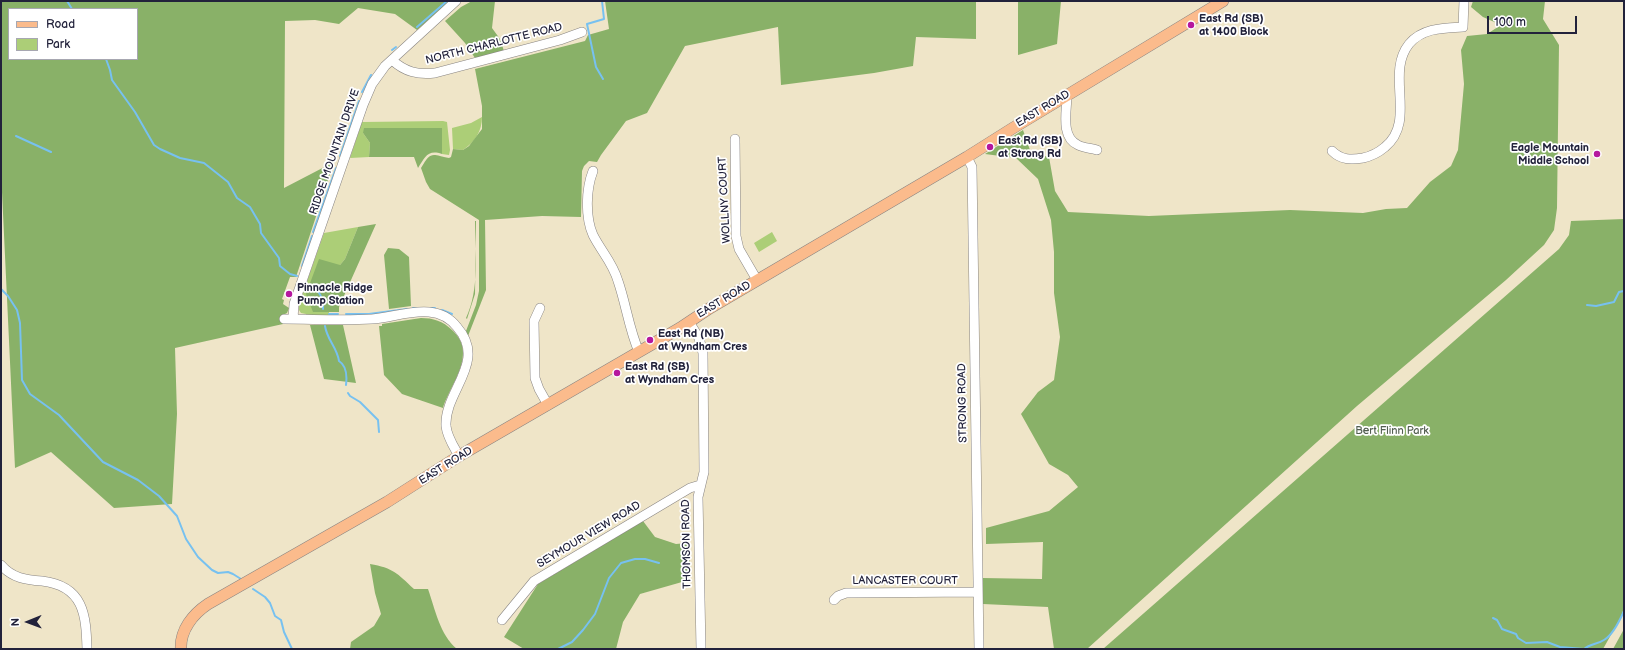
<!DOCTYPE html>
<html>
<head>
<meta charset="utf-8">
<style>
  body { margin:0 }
  #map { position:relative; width:1625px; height:650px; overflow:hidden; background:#efe5c8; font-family:"Balsamiq Sans",sans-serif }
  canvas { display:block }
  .frame { position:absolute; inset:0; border:2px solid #22223b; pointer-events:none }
  .legend { position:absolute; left:8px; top:8px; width:130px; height:52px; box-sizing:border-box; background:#fff; border:1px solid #a7a7b1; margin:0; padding:5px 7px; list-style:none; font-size:12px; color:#22223b }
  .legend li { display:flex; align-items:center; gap:8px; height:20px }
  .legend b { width:20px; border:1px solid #a7a7b1 }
  .north { position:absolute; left:8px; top:602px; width:40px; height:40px; -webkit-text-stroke:3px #fff; paint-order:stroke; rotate:269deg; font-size:11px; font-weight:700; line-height:16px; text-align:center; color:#22223b }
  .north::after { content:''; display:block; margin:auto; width:14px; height:18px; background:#22223b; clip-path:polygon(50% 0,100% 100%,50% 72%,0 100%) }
  .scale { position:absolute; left:1487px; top:16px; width:90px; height:18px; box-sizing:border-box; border:2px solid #22223b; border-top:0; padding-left:5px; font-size:12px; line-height:14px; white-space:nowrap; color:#22223b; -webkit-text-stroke:3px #fff; paint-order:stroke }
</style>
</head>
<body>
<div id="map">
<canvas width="1625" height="650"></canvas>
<div class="frame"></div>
<ul class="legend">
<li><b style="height:5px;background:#fbbb8c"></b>Road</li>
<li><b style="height:11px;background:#acce77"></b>Park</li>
</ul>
<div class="north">N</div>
<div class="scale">100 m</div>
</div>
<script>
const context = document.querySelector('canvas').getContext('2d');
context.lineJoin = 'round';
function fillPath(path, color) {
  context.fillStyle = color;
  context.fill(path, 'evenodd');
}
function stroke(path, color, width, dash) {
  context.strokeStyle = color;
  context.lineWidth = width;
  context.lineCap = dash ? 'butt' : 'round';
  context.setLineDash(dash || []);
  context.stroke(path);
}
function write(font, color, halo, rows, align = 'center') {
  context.font = font + ' "Balsamiq Sans",sans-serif';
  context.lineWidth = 3.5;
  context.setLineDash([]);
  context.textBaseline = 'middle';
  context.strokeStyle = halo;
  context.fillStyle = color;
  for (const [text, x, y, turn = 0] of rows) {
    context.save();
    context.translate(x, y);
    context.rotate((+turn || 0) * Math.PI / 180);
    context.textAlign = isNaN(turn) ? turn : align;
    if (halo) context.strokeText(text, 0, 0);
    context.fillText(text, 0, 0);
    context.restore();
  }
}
const green = new Path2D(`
  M482,117C482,131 475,142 463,150L453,149L452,128L471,123Z
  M443,121L447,122L450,150L449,155L442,154V128L363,133L370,143L369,157L350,158L362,122Z
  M358,227L345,259L340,265L313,312H329V316H306V314L301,313L299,310V304L324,233Z
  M772,232L777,241L759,252L754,243Z`);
const forest = new Path2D(`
  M1,1H450L417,30L395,14L358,8L339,24L315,20L285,21L284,188L334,162L296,277H290L282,299L284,300L283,304L289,308L287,313L283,315V324L175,348L177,414L172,504L114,508L51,452L15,468L1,171ZM9,9H137V59H9Z
  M472,1H495L492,28L500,39L504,51L475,58L465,43L445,21L461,7Z
  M605,1H976V39L916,37L913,66L874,73L781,85L778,27L685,46L647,113L626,121L601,155L597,162L589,161L584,166L582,171L581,217L542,216L485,220L486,290L468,336L466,331L476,305L479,291V220L430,189L426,182L421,168C431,151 431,154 449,158L451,157L453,149L463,150L469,146L482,129V106L475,69L585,41L588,35L609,29Z
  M1018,1H1061L1057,44L1018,55Z
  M1473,1H1545L1543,19L1559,45L1557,208L1554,230L1544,245L1506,280L1357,406L1087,649H1054L1048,607L983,604L982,578L1042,579L1043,542L986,544V528L1049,511L1078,487L1068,475L1049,464L1021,414L1038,392L1054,380L1060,337L1054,293V252L1051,220L1038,179L1016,158L985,154L1023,130L1031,153L1049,157L1055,191L1068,212L1149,216L1290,210L1363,213L1386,209L1407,208L1430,182L1451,166L1458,150L1464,84L1461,50L1467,36L1487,34L1501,25L1483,17L1471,7Z
  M364,128H442V154C428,149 425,157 418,168L414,157H369L370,143L363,133Z
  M1624,219V608L1621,617L1603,649H1103L1559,249L1569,235L1571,221Z
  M475,221H476L475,294L467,319L466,318C480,289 475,253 475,221Z
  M376,224L339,307V312H313L306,294L319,259L340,265L345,259L358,227Z
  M388,248L399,249L409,257L411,306L389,309L384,255Z
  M421,318C433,318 443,321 452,330C478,353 451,383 443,408L402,394L384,375L379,326H382V324Z
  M310,325H343L356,383L324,379Z
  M643,521L655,537L676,544L687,543L691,570L682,582L640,594L623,622L616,649H524L504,637L538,584Z
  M370,564C393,568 397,573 414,589H428C435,609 440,635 457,649H350L351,642L374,626L381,614L375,593Z
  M1624,629V649H1613Z`);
const stream = new Path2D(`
  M67,1L72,9
  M602,1L604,19L587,24L596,67L603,79
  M417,27L447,1
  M392,50L396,47
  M106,59L110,70L112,80L135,112L154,145L160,149L180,158L204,163L228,182L237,198L250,207L260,224L261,233L279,258L280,266L290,274L297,276
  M362,92L371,75
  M16,136L51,152
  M340,156L359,101
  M313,232L336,168
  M302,266L312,236
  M1,275V289L8,296L17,310L20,323L22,380L30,394L59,415L103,462L138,480L159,496L177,516L186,539L198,557L212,570L218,573L228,572L233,574L241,579
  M311,285C320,292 323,297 323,309
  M1587,305L1596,306L1614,302L1619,292L1624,291
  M413,308H435
  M442,310L452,314
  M329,314H338
  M346,314H369L407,309
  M325,326C327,340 337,347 339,361C347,366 347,377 346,385
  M348,393L350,396L360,402L378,420L379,432
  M253,589L265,597L270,603L275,616L281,620L284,632L292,649
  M1493,618L1497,620L1502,629L1516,634L1518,638L1526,643L1547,642L1560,647L1584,649C1590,644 1598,644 1604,640C1613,635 1620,620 1624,611
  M558,649L572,642L583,630L595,614L609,578L621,563L635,559H645L659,563`);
const minor = new Path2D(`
  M392,60C405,72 418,75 435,73L560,40L582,32
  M1067,95C1067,110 1060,137 1078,145C1083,148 1091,148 1097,150
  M735,139L736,236L739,249L757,280
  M1332,151C1341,160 1351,160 1363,158C1372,156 1378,153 1385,147C1417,121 1385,74 1409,44C1422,28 1443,28 1463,27L1464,1
  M967,157L972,167L979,649
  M593,171C586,189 585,217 593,235C601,251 613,263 618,281C626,304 629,329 639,352
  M540,308L534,321L535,378L539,389L548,405
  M284,319C313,319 343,321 372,319C390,318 410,310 429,312C440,313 450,318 457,327C488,362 444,391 446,426C447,437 454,447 459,456
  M293,319L294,304L363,105L372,84L385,66L456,1
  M689,322L699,338L703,353L704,472L698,497L701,649
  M1,565C12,578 26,580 42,581C84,586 86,615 87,649
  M834,600L838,596L846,593L978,592
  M502,620L534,581L690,488L700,485`);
const major = new Path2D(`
  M181,649C180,630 193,614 208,604L387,502L459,456L680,328L710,308L967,157L1013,128L1223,1`);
const markers = [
  [1191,25,4,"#b5179e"],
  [990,147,4,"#b5179e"],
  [1597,154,4,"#b5179e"],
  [289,294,4,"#b5179e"],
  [650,340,4,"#b5179e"],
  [617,373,4,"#b5179e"]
];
const poiNames = [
  ["East Rd (SB)",1199,19],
  ["at 1400 Block",1199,32],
  ["East Rd (SB)",998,141],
  ["at Strong Rd",998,154],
  ["Eagle Mountain",1589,148,"right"],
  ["Middle School",1589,161,"right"],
  ["Pinnacle Ridge",297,288],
  ["Pump Station",297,301],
  ["East Rd (NB)",658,334],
  ["at Wyndham Cres",658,347],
  ["East Rd (SB)",625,367],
  ["at Wyndham Cres",625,380]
];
const streetNames = [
  ["NORTH CHARLOTTE ROAD",494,44,-14],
  ["EAST ROAD",1043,109,-31],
  ["RIDGE MOUNTAIN DRIVE",335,152,-71],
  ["WOLLNY COURT",725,200,-93],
  ["EAST ROAD",724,300,-31],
  ["STRONG ROAD",963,403,-91],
  ["EAST ROAD",446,466,-32],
  ["SEYMOUR VIEW ROAD",589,535,-31],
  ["THOMSON ROAD",687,544,-91],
  ["LANCASTER COURT",905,581]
];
const parkNames = [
  ["Bert Flinn Park",1392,431]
];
fillPath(green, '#acce77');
fillPath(forest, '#89b168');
stroke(stream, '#77c1f0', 2);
stroke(minor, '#888482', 10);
stroke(major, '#888482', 12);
stroke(minor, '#fff', 9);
stroke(major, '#fbbb8c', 11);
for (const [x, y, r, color] of markers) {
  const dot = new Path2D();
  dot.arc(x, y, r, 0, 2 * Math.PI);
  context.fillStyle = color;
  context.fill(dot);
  stroke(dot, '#fff', 1.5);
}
write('bold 11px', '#22223b', '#fff', poiNames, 'left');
write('11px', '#22223b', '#fff', streetNames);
write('11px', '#525e50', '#fff', parkNames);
</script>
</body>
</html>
